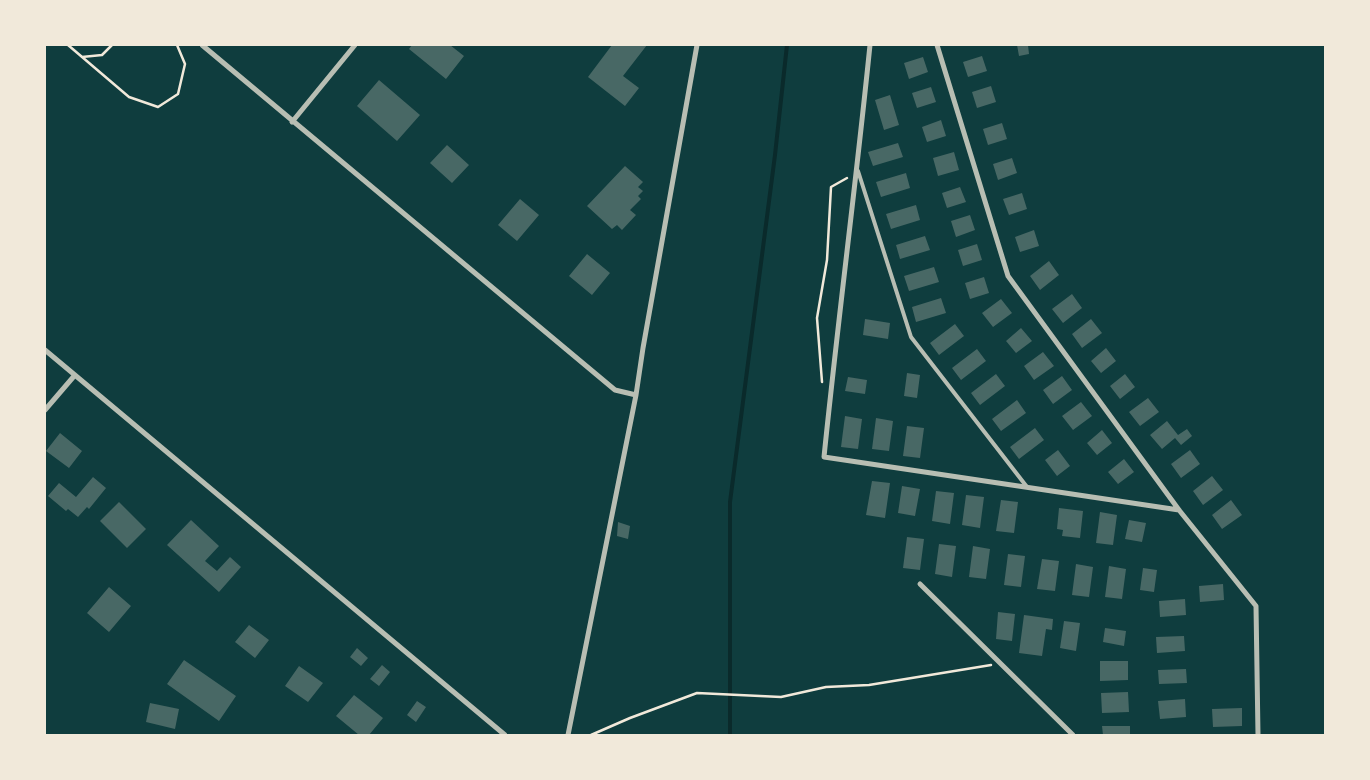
<!DOCTYPE html>
<html>
<head>
<meta charset="utf-8">
<style>
  body { margin:0 }
  #map { position:relative; width:1370px; height:780px; overflow:hidden; background:#0f3d3e; font-family:Ubuntu,sans-serif }
  canvas { display:block }
  .frame { position:absolute; inset:0; border:46px solid #f1e9da; pointer-events:none }
</style>
</head>
<body>
<div id="map">
<canvas width="1370" height="780"></canvas>
<div class="frame"></div>
</div>
<script>
const context = document.querySelector('canvas').getContext('2d');
context.lineJoin = 'round';
function stroke(path, color, width, dash) {
  context.strokeStyle = color;
  context.lineWidth = width;
  context.lineCap = dash ? 'butt' : 'round';
  context.setLineDash(dash || []);
  context.stroke(path);
}
function fillPath(path, color) {
  context.fillStyle = color;
  context.fill(path, 'evenodd');
}
const stream = new Path2D(`
  M730,735V502L775,155L787,45`);
const building = new Path2D(`
  M412,45H450L464,56L446,79L409,49Z
  M612,45H647L623,76L639,88L625,106L588,77Z
  M1017,45H1028L1029,54L1019,56Z
  M982,56L987,71L968,77L963,62Z
  M923,57L928,72L909,79L904,63Z
  M379,80L420,115L397,141L357,106Z
  M991,86L996,102L977,108L972,92Z
  M931,87L936,102L917,108L912,93Z
  M890,95L899,125L884,130L875,100Z
  M941,120L946,136L927,142L922,127Z
  M1002,123L1007,139L988,145L983,129Z
  M898,143L903,157L873,166L868,152Z
  M447,145L469,165L452,183L430,163Z
  M954,152L959,170L938,176L933,158Z
  M1012,158L1017,173L998,180L993,164Z
  M625,166L643,182L638,187L643,191L638,196L641,199L630,210L636,215L622,230L617,225L612,229L587,206Z
  M906,173L910,188L881,197L876,182Z
  M960,187L966,202L947,208L942,193Z
  M1022,193L1027,209L1009,215L1003,199Z
  M520,199L539,215L517,241L498,225Z
  M916,205L920,220L891,229L886,214Z
  M970,215L975,230L956,237L951,221Z
  M1034,230L1039,246L1020,252L1015,237Z
  M925,236L930,250L900,259L896,245Z
  M977,244L982,260L963,266L958,250Z
  M587,254L610,273L592,295L569,276Z
  M1049,261L1059,275L1040,290L1030,276Z
  M934,267L939,282L909,291L904,276Z
  M984,277L989,293L970,299L965,283Z
  M1072,294L1082,308L1063,323L1052,309Z
  M941,298L946,313L916,322L912,307Z
  M1001,299L1012,313L993,327L982,313Z
  M865,319L890,323L888,339L863,335Z
  M1091,319L1102,333L1082,348L1072,334Z
  M955,324L964,336L939,355L930,343Z
  M1021,328L1032,341L1016,353L1006,341Z
  M1106,348L1116,361L1101,373L1091,361Z
  M977,349L986,361L961,380L952,368Z
  M1043,352L1054,366L1034,380L1024,366Z
  M907,373L920,375L917,398L904,396Z
  M996,374L1005,386L980,405L971,393Z
  M1125,374L1135,387L1120,399L1110,386Z
  M1062,376L1072,390L1053,404L1043,390Z
  M848,377L867,380L865,394L845,391Z
  M1148,398L1159,412L1140,426L1129,412Z
  M1017,400L1026,413L1001,431L992,419Z
  M1081,402L1092,416L1073,430L1062,416Z
  M845,416L862,419L858,449L841,447Z
  M876,418L893,421L889,451L872,449Z
  M1167,421L1178,435L1187,429L1192,436L1181,445L1175,438L1162,449L1150,435Z
  M907,426L924,428L920,458L903,456Z
  M1035,428L1044,440L1019,459L1010,447Z
  M1102,430L1112,443L1097,455L1087,443Z
  M60,433L82,451L69,468L46,451Z
  M1058,450L1070,466L1057,476L1045,460Z
  M1190,450L1200,464L1181,478L1171,464Z
  M1124,459L1134,472L1118,484L1108,472Z
  M1212,476L1223,490L1203,505L1193,491Z
  M93,477L106,488L89,509L87,507L78,517L68,509L66,511L48,496L59,483L76,497Z
  M872,481L890,483L885,518L866,515Z
  M902,486L920,489L915,516L898,513Z
  M936,491L954,493L950,524L932,521Z
  M966,495L984,497L980,528L962,525Z
  M1001,500L1018,502L1014,533L996,531Z
  M1231,500L1242,515L1222,529L1212,515Z
  M119,502L146,529L127,548L100,521Z
  M1059,508L1083,511L1080,538L1062,536L1063,530L1057,529Z
  M1100,512L1117,515L1113,545L1096,543Z
  M191,520L219,546L205,561L217,571L230,557L241,567L219,592L167,545Z
  M1129,520L1146,523L1142,542L1125,539Z
  M618,522L630,526L628,539L617,536Z
  M907,537L924,539L920,570L903,568Z
  M939,544L956,546L952,577L935,574Z
  M973,546L990,549L986,579L969,577Z
  M1008,554L1025,556L1021,587L1004,585Z
  M1042,559L1059,561L1055,591L1037,589Z
  M1076,564L1093,567L1089,597L1072,595Z
  M1109,566L1126,569L1122,599L1105,597Z
  M1143,568L1157,570L1154,592L1140,590Z
  M1223,584L1224,600L1200,602L1199,586Z
  M109,587L131,606L109,632L87,613Z
  M1185,599L1186,615L1160,617L1159,601Z
  M998,612L1015,614L1012,641L996,639Z
  M1024,615L1053,619L1052,630L1046,629L1042,656L1019,653Z
  M1064,621L1080,623L1076,651L1060,648Z
  M249,625L269,640L255,658L235,642Z
  M1105,628L1126,631L1124,646L1103,642Z
  M1184,636L1185,651L1157,653L1156,637Z
  M357,648L368,658L361,666L350,657Z
  M184,660L236,696L219,721L167,684Z
  M1100,661H1128V680L1100,681Z
  M382,665L390,672L379,686L370,679Z
  M299,666L323,683L308,702L285,686Z
  M1186,669L1187,683L1159,684L1158,670Z
  M1128,692L1129,712L1102,713L1101,693Z
  M354,695L383,718L369,735H359L336,716Z
  M1185,699L1186,717L1160,719L1158,701Z
  M417,701L426,707L416,722L407,715Z
  M150,703L179,709L175,729L146,722Z
  M1242,708V726L1213,727L1212,709Z
  M1102,726H1130V735H1103Z`);
const path = new Path2D(`
  M68,45L129,97L158,107L178,94L185,64L177,45
  M82,57L102,55L112,45
  M822,382L817,318L827,260L831,187L847,178
  M591,735L630,718L697,693L781,697L826,687L869,685L991,665`);
const service = new Path2D(`
  M858,171L911,337L1027,487`);
const minor = new Path2D(`
  M202,45L615,390L636,395
  M870,45C856,183 838,320 824,457L1179,510
  M937,45L1008,276L1179,510L1256,606L1258,735
  M292,122L355,45
  M45,350L505,735
  M45,410L75,375
  M920,584L1073,735
  M568,735L636,395L643,348L697,45`);
stroke(stream, '#0a2a2b', 4);
fillPath(building, '#486865');
stroke(path, '#f1e9da', 2.5);
stroke(service, '#b8beb3', 4);
stroke(minor, '#b8beb3', 5);
</script>
</body>
</html>
